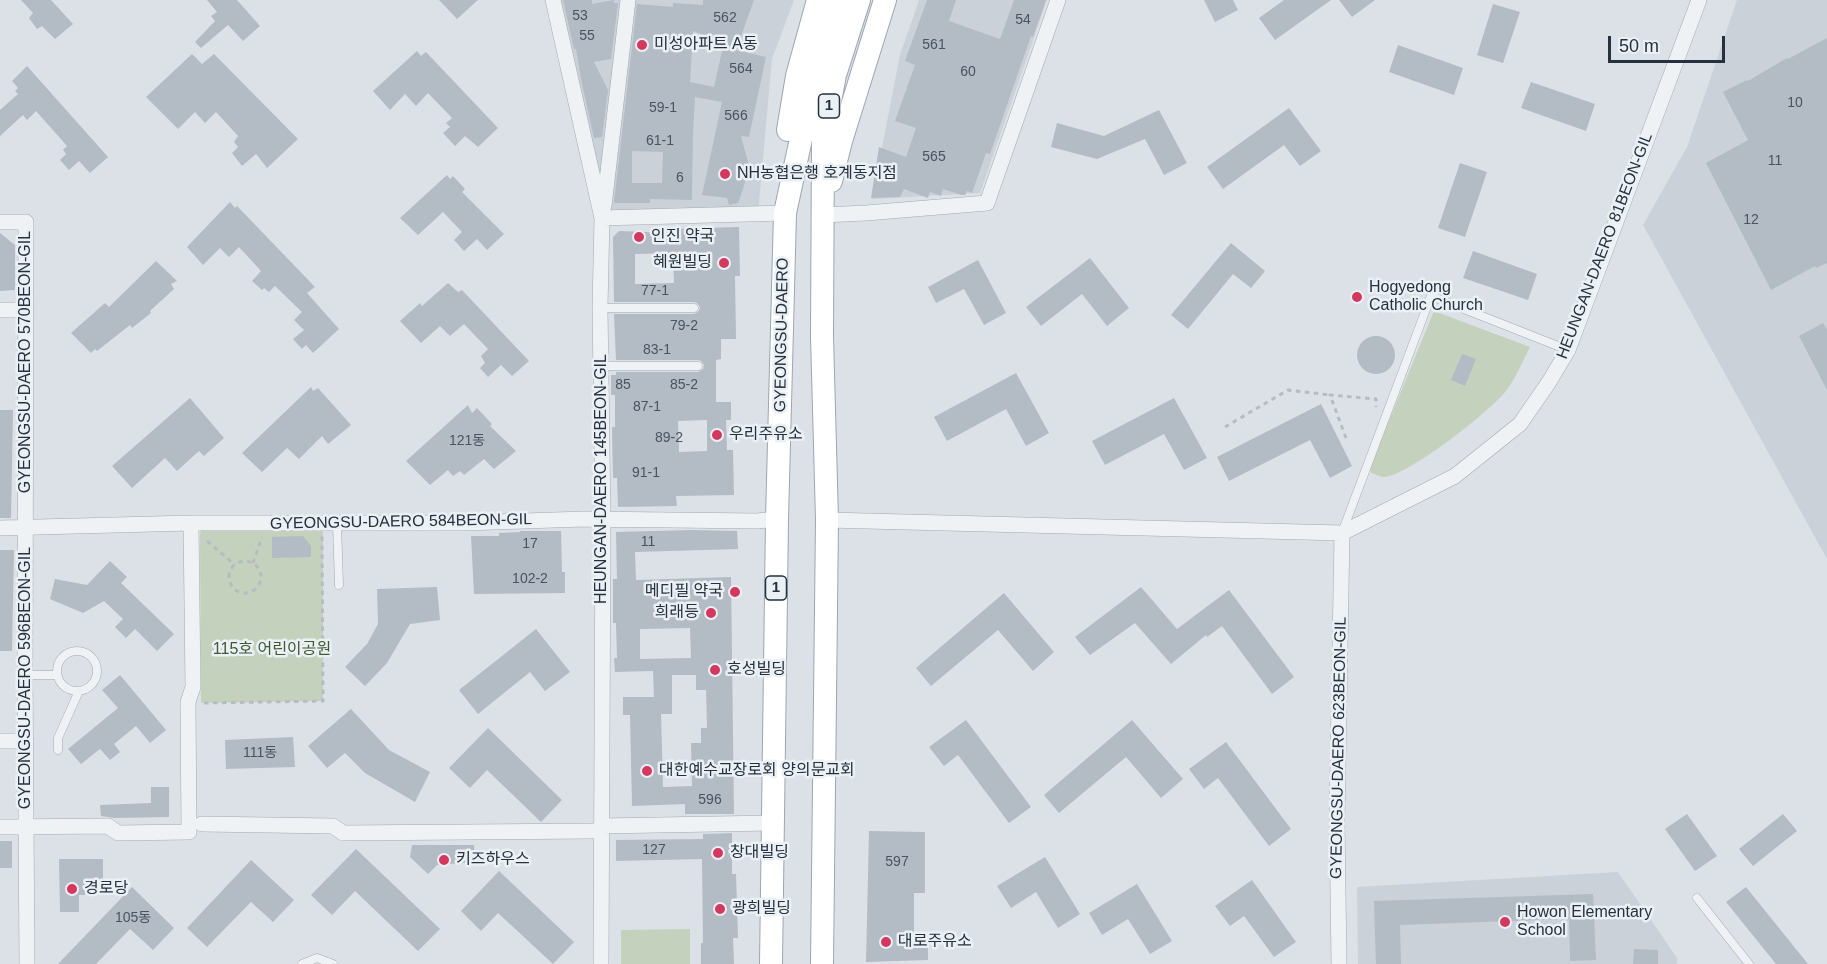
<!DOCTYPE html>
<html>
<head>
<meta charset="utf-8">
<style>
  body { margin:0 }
  #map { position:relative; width:1827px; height:964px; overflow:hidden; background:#dce1e7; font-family:Arial,sans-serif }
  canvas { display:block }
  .scale { position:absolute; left:1608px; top:36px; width:117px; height:27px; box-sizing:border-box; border:3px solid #25313e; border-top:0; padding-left:8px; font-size:18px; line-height:21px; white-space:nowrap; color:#25313e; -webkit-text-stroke:4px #ebf0f5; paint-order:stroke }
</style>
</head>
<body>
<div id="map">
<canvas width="1827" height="964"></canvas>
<div class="scale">50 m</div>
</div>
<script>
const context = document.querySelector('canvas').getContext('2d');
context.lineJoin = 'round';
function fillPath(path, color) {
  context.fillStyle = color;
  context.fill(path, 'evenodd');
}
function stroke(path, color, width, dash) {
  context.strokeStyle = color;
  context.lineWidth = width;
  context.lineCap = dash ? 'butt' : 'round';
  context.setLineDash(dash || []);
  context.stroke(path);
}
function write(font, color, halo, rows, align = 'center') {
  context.font = font + ' Arial,"Noto Sans KR",sans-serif';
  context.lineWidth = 5;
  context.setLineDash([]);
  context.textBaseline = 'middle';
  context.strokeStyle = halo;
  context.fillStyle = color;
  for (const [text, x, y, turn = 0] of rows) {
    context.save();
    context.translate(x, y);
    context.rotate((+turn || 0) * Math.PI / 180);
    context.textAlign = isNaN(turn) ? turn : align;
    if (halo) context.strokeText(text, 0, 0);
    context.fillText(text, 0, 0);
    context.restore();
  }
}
const built = new Path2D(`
  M553,0H794L772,59L758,214L602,218Z
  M919,0H1047L980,193L872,199L900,55Z
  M1737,0H1827V559L1643,225L1687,147Z
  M1618,872L1677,958V964H1358L1357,887Z`);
const green = new Path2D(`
  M1434,311L1530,347C1522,362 1516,379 1505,392C1489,412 1408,476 1384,477C1380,477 1375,474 1371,473L1370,467Z
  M202,523L323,524V701L201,703L200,535Z
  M690,929V964H621V930Z`);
const building = new Path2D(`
  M21,0H51L73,24L55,39L42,26L37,29L29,18L33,13Z
  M207,0H237L260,26L243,41L228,25L201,48L195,42L215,21L211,16L217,12Z
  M439,0H478L457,19Z
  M563,0H592V4L614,0V3H618L611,59L594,62L608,90L602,137L594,138L581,79L576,49H574Z
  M703,0H754L736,50L766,57L749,137L741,136L748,162L746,179L740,198L738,203L729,205L727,198L702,195L722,102L695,97L693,133L692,200L650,199V203H616L614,202L637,4L673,7V3L703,5ZM693,31L724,42L714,87L690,82ZM632,151L663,152L662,183H632Z
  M927,0H956L949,21L1000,39L1014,0H1046L1033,37L1031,36L990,154L986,153L972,193L967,191L965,195H961L943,189L941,196L930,192L928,198L904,189L900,197L871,198L879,147L906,157L916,128L895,121L915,65L905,61Z
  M1204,0H1233L1238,10L1215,22Z
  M1284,0H1331L1275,40L1259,18Z
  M1339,0H1375L1352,17Z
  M1493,4L1520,12L1503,63L1477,55Z
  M1827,38V263L1816,268L1815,266L1771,290L1706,163L1748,140L1723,92L1747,80L1748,81L1787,58L1788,59Z
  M1398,45L1463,68L1454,95L1389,72Z
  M417,51L421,56L426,52L498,128L478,147L465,136L455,146L443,133L450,127L446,123L452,118L428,93L416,106L405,94L390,110L373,91Z
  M192,54L202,64L214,54L298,139L267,168L256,154L242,166L232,153L238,147L234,142L238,136L216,112L205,123L195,112L178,129L146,97Z
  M27,66L108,157L90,173L79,161L69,170L60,160L66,154L63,150L67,146L36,111L27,120L23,115L0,136V110L18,94L15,91L18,88L12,81Z
  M1531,82L1595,104L1586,131L1521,108Z
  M1289,108L1321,151L1300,166L1284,145L1223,189L1207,167Z
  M1159,110L1187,163L1164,175L1145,139L1097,159L1051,147L1057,123L1104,136Z
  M1460,163L1487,172L1465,237L1438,228Z
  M447,175L450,179L453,176L465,189L462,192L504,234L487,250L477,239L464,251L454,240L462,232L443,212L418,235L400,218Z
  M230,202L235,208L237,206L315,287L307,293L339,329L313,353L306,345L302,349L293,339L304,330L294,320L302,312L275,286L269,292L264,288L262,290L252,281L261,271L239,247L229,257L220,248L203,265L187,247Z
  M739,227L740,276H735L736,339H721V359L716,360V402H731V420H726L727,450H733L734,495L676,496L677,506L618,507L617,478H613L612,427H615V395H611V375H616V372H698L703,369L704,365L701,361L698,360H616L614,314H694L699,311L700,307L697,303L694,302H614L613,237L619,231L673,233V229ZM673,253L674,283L635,284V254ZM707,420V451L679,452L678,421Z
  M0,233L15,245V290L0,291Z
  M1231,243L1265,271L1251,288L1233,274L1188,329L1171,315Z
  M1473,251L1537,274L1528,300L1463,278Z
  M1090,258L1129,308L1107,326L1082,294L1041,326L1026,307Z
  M978,260L1006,313L984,325L964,289L936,303L928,287Z
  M156,261L177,281L171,284L174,289L150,311L151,313L132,328L130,325L97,351L95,349L91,353L71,333L105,303L109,307Z
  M448,283L458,292L462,290L529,361L512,376L501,365L488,377L480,368L485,363L481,356L488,349L464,324L450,336L440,326L421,343L400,321L420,303L422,306Z
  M1823,323L1827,330V390L1799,336Z
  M1357 355a19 19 0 1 1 38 0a19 19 0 1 1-38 0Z
  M1462,354L1476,359L1465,386L1451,380Z
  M1016,373L1049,433L1026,446L1006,409L947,441L934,417Z
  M311,387L313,391L318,388L351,425L328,444L322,436L299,459L287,448L262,472L242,453Z
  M190,398L224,438L204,456L199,451L177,471L165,458L132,488L112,466Z
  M1174,398L1207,458L1184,470L1164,434L1105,465L1092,441Z
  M1321,404L1352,466L1330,478L1310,440L1229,481L1217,457Z
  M468,405L472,413L477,408L492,424L490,426L516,451L494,469L484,459L464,475L460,471L453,476L448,470L430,485L406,461Z
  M0,410H13L11,518H0Z
  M692,530L737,531L738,549L635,552L636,580L731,577L734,814H685V804L632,806L630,715H623V697H654L653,671L615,672L614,658H617L616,623H613V579H617L616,532ZM690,628L691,658L640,659V629ZM672,675H696V690H706L707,728H701V743H691L692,786L663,787L661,714H672Z
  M520,531H561L562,572H565V593L474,594L471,536H499V533L520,532Z
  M303,536L311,546V557L272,558V537Z
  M0,550H14L12,651H0Z
  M110,561L127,577L121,583L174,634L157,651L135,629L126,638L115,627L123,619L104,601L83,613L50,599L55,579L87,585Z
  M437,587L440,620L410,624L387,663L365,686L345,667L367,644L378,624L377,589Z
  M1141,587L1177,629L1229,590L1294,677L1272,694L1222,626L1207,637L1206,635L1171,664L1135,623L1090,655L1075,637Z
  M1004,593L1054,652L1033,671L998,630L931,686L916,668Z
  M536,629L570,672L545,691L530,672L478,714L459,690Z
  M120,675L166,730L150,743L136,726L114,744L120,752L110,760L100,749L81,764L68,749L118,708L102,690Z
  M351,709L389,750L430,772L415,802L365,773L345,753L327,768L308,746Z
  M966,720L1031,807L1009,823L958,755L944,766L929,747Z
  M1132,720L1183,779L1161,798L1126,757L1059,813L1044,795Z
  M488,728L562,800L541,822L487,770L470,788L449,768Z
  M293,737L295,767L226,769L225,740Z
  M1226,742L1291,829L1269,846L1218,778L1204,789L1189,769Z
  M151,787H169V817L114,818L101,816L100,805L151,803Z
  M1687,814L1717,856L1695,871L1665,829Z
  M1783,814L1797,831L1753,866L1739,849Z
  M869,831L925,832V893H914V935H928V960L866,962Z
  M732,833V874H736L738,938H733L734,964H701V943H703L702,859L616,861V840L703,839V834Z
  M0,841H12V868H0Z
  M412,845H474L475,862L437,865L428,874L410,857Z
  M356,849L440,929L418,951L355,891L332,915L311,895Z
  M1045,857L1080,914L1058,928L1036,892L1011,908L997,886Z
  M59,859H103V884H85V895H79V912H60Z
  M251,860L294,900L273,922L251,902L207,947L187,928Z
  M499,871L574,942L553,964L498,913L481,931L461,911Z
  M1252,880L1296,942L1274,957L1244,916L1230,926L1215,906Z
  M1137,884L1172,941L1150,954L1128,919L1102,935L1089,913Z
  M132,887L174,928L153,950L130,929L96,964H58Z
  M1746,887L1808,964H1776L1726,902Z
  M1593,894L1596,960L1570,961L1569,919L1400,925L1401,964H1376L1374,901Z
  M1634,949L1658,950V964H1633Z`);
const path = new Path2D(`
  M1225,427L1288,390L1330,395
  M1346,438L1330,395L1376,399V407
  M207,541L235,565
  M229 577a16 16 0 1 1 32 0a16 16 0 1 1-32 0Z
  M253,563L262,537
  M204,703L323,701L322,536`);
const lane = new Path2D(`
  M600,308H694
  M601,366H698
  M337,524L339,585
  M1343,530L1431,296L1568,350
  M57 671a20 20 0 1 1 40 0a20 20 0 1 1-40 0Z
  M25,675H57
  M58,750V738L79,691
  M1697,898L1749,964
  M302,964L317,958L333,964`);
const street = new Path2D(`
  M553,0L602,218L600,308L603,520L601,964
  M604,206L628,0
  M823,215L866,213L987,203L1058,0
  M602,218L785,213
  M0,222H26L25,675L27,964
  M0,310H26
  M827,520L1342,533L1455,476L1520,424L1549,382L1568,350L1699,0
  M0,528L191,523H465L584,519L757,521L777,519
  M0,741H26
  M202,824L333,826L343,833L593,831
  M601,826L773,823
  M0,827L108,826L118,833L189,832L188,702L193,687L191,523
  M1339,964L1337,820L1342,533`);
const primary = new Path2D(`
  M788,130L797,76L818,0
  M831,181L841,141L885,0
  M771,964L777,519L785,213L813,83L838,0
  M822,964L827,520L822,336L823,138L835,75L859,0`);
const markers = [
  [642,45,6,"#d5385f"],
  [725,174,6,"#d5385f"],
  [639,237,6,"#d5385f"],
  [724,263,6,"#d5385f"],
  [1357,297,6,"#d5385f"],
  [717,435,6,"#d5385f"],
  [735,592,6,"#d5385f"],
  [711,613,6,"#d5385f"],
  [715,670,6,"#d5385f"],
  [647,771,6,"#d5385f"],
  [718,853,6,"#d5385f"],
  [444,860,6,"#d5385f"],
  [72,889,6,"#d5385f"],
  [720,909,6,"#d5385f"],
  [1505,922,6,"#d5385f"],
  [886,942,6,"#d5385f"]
];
const numberNames = [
  ["53",580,16],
  ["562",725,18],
  ["54",1023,20],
  ["55",587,36],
  ["561",934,45],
  ["564",741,69],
  ["60",968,72],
  ["10",1795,103],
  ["59-1",663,108],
  ["566",736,116],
  ["61-1",660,141],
  ["565",934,157],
  ["11",1775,161],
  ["6",680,178],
  ["12",1751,220],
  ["77-1",655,291],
  ["79-2",684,326],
  ["83-1",657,350],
  ["85",623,385],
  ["85-2",684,385],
  ["87-1",647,407],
  ["89-2",669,438],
  ["121동",467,441],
  ["91-1",646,473],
  ["11",648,542],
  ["17",530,544],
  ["102-2",530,579],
  ["111동",260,753],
  ["596",710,800],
  ["127",654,850],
  ["597",897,862],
  ["105동",133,918]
];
const shields = [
  [829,106,21],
  [776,588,21]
];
const shieldNames = [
  ["1",829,106],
  ["1",776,588]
];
const poiNames = [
  ["미성아파트 A동",654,45],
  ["NH농협은행 호계동지점",737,174],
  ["인진 약국",651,237],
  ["혜원빌딩",712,263,"right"],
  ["Hogyedong",1369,288],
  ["Catholic Church",1369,306],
  ["우리주유소",729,435],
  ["메디필 약국",723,592,"right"],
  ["희래등",699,613,"right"],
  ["호성빌딩",727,670],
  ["대한예수교장로회 양의문교회",659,771],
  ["창대빌딩",730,853],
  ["키즈하우스",456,860],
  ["경로당",84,889],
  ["광희빌딩",732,909],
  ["Howon Elementary",1517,913],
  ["School",1517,931],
  ["대로주유소",898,942]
];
const streetNames = [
  ["HEUNGAN-DAERO 81BEON-GIL",1605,246,-69],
  ["GYEONGSU-DAERO",782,335,-89],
  ["GYEONGSU-DAERO 570BEON-GIL",26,362,-90],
  ["HEUNGAN-DAERO 145BEON-GIL",602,479,-90],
  ["GYEONGSU-DAERO 584BEON-GIL",401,522,-1],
  ["GYEONGSU-DAERO 596BEON-GIL",26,678,-90],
  ["GYEONGSU-DAERO 623BEON-GIL",1339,748,-89]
];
const parkNames = [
  ["115호 어린이공원",272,650]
];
fillPath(built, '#cad1d9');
fillPath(green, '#c4d1bd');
fillPath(building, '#b3bbc4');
stroke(lane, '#a1a9b1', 9);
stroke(street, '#a1a9b1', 16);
stroke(primary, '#9ba7b3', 24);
stroke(path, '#b6bcc2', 3, [4.5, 4.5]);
stroke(lane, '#eff2f5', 8);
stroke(street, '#eff2f5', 15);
stroke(primary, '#fff', 22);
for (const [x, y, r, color] of markers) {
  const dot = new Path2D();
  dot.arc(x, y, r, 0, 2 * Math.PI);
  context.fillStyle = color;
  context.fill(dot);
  stroke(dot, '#ebf0f5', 2);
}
write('14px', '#485460', null, numberNames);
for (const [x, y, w] of shields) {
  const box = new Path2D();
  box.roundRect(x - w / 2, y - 12, w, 24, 4.5);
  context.fillStyle = '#ebf0f5';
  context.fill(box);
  stroke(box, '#25313e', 1.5);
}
write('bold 15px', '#25313e', null, shieldNames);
write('16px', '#25313e', '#ebf0f5', poiNames, 'left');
write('16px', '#25313e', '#ebf0f5', streetNames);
write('16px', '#3d5a32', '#ebf0f5', parkNames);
</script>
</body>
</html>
